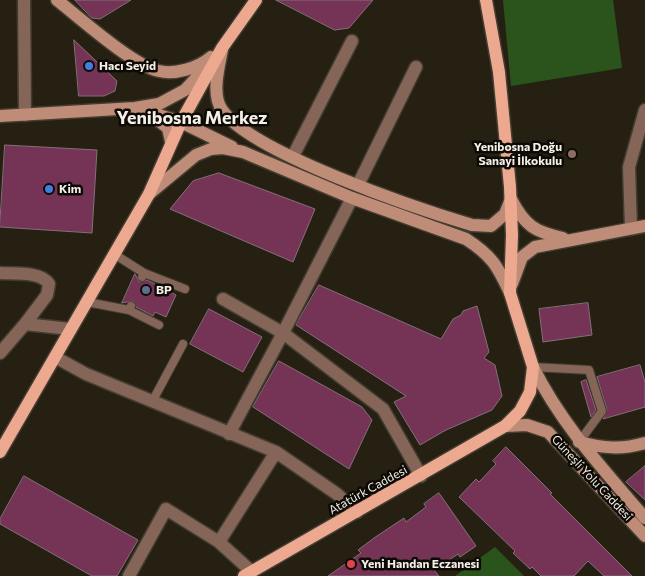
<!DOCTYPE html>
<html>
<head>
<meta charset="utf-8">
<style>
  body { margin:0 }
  canvas { display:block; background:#262013 }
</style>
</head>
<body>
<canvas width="645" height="576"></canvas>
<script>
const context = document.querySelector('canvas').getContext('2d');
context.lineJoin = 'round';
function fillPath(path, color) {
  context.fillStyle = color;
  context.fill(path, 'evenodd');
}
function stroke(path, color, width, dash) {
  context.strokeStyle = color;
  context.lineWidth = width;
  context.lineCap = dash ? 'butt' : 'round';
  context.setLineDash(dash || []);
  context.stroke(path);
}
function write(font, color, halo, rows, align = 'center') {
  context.font = font + ' Commissioner,sans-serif';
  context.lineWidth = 5;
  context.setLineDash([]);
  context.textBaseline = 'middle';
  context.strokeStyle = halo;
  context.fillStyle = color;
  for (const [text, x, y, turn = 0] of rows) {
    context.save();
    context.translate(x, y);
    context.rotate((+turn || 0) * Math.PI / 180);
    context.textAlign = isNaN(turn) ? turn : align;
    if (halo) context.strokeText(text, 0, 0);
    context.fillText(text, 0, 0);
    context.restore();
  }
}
const green = new Path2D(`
  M503,0H613L622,68L511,86Z
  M495,547L524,576H455Z`);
const building = new Path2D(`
  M75,0H131L100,19L92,18Z
  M276,0H373L349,28L335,30Z
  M74,40L117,81L115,91L104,96H79Z
  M5,145L97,150L92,233L0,227Z
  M219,173L315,209L293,262L170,209L193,181Z
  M135,274L139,282L147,280L176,295L166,317L155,312L153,316L136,307L133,301L122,303Z
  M319,285L441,339L453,319L461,315L463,311L477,306L489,352L484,358L495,365L502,396L492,410L446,430L420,445L394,402L406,396L296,325Z
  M588,303L592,335L543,342L539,309Z
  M209,309L262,337L243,372L190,344Z
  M279,361L362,407L372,420L349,469L253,407Z
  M640,365L645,382V407L603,419L607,410L597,377Z
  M586,380L596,410L591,417L581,382Z
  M506,447L552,493L550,494L632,576H604L588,561L574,576H541L532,567L530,569L513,553L515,551L459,497L476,479L479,482L496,464L493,461Z
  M645,466V500L626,482Z
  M24,476L138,540L117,576H92L0,524V519Z
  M439,493L476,546L460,557L458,554L434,570L439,576H328L361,553L358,550L374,538L404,518L406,522L426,507L424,504Z`);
const lane = new Path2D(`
  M114,254L144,273L142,277
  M144,273L185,289
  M87,302L129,310L131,306
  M129,310L159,325
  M533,367L589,370L602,411L579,442
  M152,402L183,344`);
const street = new Path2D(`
  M24,0L25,115
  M293,156L352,41
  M358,185L416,67
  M631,228L629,167L645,110
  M0,273C14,274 41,271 49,284L47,295L25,324
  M223,299L283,333L383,409L421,476
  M0,353L25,324L70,329
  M55,357L86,374L276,452L337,494L357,512
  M229,434L283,333L352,198
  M252,572L219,542L276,452
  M129,576L166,509L219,542`);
const secondary = new Path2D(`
  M57,0C80,18 132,65 159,71C175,75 198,68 211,57
  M222,50C219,67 211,94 222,110C252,153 418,209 472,225L491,226L505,214L511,199
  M140,109L181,122L232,147
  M151,115L168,128L171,142
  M0,116L135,108L159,104L185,90L210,63
  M149,194L196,155L211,149L223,148L243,152L352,198L466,239C492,256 497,265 510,293
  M511,199C525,226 535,232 563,238
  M512,284L522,257L535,247L645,226
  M533,367C561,424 604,470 645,518
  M505,426L527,425L548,432L645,536
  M579,442C603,448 621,450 645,443`);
const primary = new Path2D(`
  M0,452L149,194L181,122L222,48L256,0
  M244,576L505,426L520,411L530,392L533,367L510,293L512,235L510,187L499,72L486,0`);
const markers = [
  [89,66,5,"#3f7fe0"],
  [572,154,5,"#8d6e63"],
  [49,189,5,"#3f7fe0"],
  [146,290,5,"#5c6f8a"],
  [351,564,5,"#e0444e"]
];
const poiNames = [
  ["Hacı Seyid",99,66],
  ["Yenibosna Doğu",562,147,"right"],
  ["Sanayi İlkokulu",562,161,"right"],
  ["Kim",59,189],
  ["BP",156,290],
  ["Yeni Handan Eczanesi",361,564]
];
const streetNames = [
  ["Güneşli Yolu Caddesi",592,478,47],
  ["Atatürk Caddesi",368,490,-29]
];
const districtNames = [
  ["Yenibosna Merkez",192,118]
];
fillPath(green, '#2a541b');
fillPath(building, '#753356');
stroke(building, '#827078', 1);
stroke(lane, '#433d31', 10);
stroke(street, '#433d31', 15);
stroke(secondary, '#433d31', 15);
stroke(primary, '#433d31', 15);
stroke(lane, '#856558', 8);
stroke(street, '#856558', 12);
stroke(secondary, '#bf8c77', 12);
stroke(primary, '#eda98f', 12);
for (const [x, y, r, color] of markers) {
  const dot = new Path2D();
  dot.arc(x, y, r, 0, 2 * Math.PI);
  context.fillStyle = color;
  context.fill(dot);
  stroke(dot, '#0d0a05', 2);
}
write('bold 12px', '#f4efe7', '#0d0a05', poiNames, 'left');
write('12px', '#f4efe7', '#0d0a05', streetNames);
write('bold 18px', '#f4efe7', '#0d0a05', districtNames);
</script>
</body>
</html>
